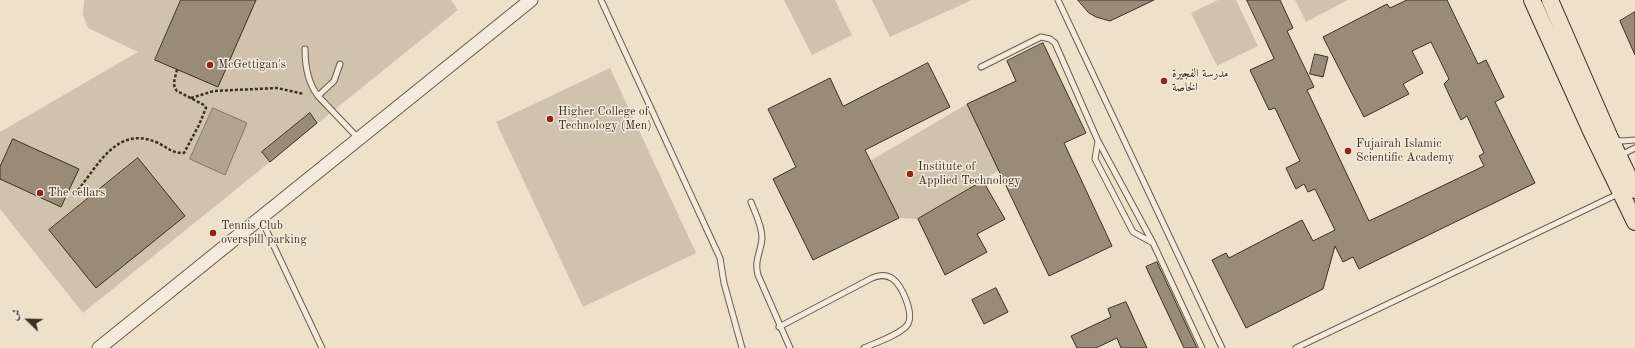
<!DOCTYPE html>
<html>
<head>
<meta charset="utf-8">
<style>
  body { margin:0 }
  #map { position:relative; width:1635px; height:348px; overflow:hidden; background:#efe0c9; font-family:"Old Standard TT",Amiri,serif }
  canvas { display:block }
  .north { position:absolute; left:8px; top:300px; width:40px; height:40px; -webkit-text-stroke:3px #f5ebdc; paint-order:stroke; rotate:293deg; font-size:11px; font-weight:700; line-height:16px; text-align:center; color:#3d2f22 }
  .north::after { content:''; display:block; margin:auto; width:14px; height:18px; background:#3d2f22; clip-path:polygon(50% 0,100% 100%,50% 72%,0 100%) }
</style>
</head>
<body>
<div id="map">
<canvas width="1635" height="348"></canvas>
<div class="north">ش</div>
</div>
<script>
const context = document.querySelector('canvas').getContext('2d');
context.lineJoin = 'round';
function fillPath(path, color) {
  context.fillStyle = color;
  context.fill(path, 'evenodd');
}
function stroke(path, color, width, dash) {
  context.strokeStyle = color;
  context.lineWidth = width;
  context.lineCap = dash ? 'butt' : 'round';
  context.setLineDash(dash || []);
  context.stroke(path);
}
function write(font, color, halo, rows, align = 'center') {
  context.font = font + ' "Old Standard TT",Amiri,serif';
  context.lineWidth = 3;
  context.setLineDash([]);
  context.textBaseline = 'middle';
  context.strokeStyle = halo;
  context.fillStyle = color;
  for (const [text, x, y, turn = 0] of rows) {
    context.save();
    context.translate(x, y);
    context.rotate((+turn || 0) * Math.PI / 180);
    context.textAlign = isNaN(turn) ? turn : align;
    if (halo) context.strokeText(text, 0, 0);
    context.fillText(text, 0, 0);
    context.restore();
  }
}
const green = new Path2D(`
  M84,0H451L458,10L83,313L0,209V132L138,52L88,28L83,15Z
  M784,0H835L852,35L812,55Z
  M872,0H972L890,37Z
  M1218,0H1236L1258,46L1217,66L1191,13Z
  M1295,0H1348L1306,22Z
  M610,68L696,253L583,307L496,122Z
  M967,104L999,170L983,181L918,219L899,218L870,161Z`);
const water = new Path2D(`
  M213,108L247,123L225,175L190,159Z`);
const building = new Path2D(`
  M181,0H256L218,87L155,60Z
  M1078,0H1154L1110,21L1096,17L1089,13Z
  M1247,0H1280L1293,28L1287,31L1314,87L1307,90L1369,221L1484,166L1479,156L1484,153L1467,116L1461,120L1444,84L1449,79L1431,42L1412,51L1423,73L1403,84L1409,94L1364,117L1323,37L1387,4L1390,8L1407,0H1447L1478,64L1486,60L1504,97L1495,102L1535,183L1359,269L1353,257L1343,262L1335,246L1323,289L1246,328L1212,260L1226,253L1229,258L1302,220L1313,241L1335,230L1315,189L1308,192L1304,184L1296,189L1286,168L1300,161L1275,108L1269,110L1250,70L1274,59Z
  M1635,12V55L1620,21Z
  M1043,43L1086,133L1064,143L1112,246L1049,276L967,104L1016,81L1007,61Z
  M1315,54L1328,57L1323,77L1310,74Z
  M928,63L950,107L865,150L899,218L813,260L773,179L796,167L768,109L830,78L843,106Z
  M310,113L317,123L270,162L262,152Z
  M13,139L79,169L61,207L0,179V167Z
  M138,158L185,216L96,288L49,230Z
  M983,181L1005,219L977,234L987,252L945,275L918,219Z
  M1157,262L1197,348H1184L1146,267Z
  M996,288L1008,312L984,324L972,300Z
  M1126,302L1147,348H1121L1117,338L1096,348H1077L1071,336L1111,317L1108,309Z`);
const path = new Path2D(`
  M191,98L214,91L277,88L304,94
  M78,190C99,164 117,126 156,142C168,147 170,153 184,153L199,125L206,108L204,105L177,91C171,84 176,77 177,69`);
const service = new Path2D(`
  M601,0L720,258L724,283L742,348
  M1058,0L1222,348
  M305,49C305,66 308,83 318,96L358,138
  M981,67L1041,37L1050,39L1055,43L1098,141L1153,243L1202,348
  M318,96L334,81L340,64
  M1614,140L1622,141L1635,140
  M1098,141L1095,159L1133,232L1153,243
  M1621,155L1635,148
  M751,202C755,213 762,225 762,238C761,252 754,260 758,275L790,348
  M261,219L322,348
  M779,327L872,278C879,275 886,274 893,279C902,286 914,313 908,324C902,334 875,343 864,348
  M1296,348L1618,194`);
const tertiary = new Path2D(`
  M99,348L531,0`);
const primary = new Path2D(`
  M1532,0L1591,131L1635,222
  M1550,0L1610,138L1635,190`);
const markers = [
  [210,65,4,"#8f2418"],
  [1164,81,4,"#8f2418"],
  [550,119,4,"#8f2418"],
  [1348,151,4,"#8f2418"],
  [910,174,4,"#8f2418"],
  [40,193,4,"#8f2418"],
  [213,233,4,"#8f2418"]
];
const poiNames = [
  ["McGettigan's",218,65],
  ["مدرسة الفجيرة",1172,74],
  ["الخاصة",1172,88],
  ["Higher College of",558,112],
  ["Technology (Men)",558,126],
  ["Fujairah Islamic",1356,144],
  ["Scientific Academy",1356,158],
  ["Institute of",918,167],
  ["Applied Technology",918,181],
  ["The cellars",48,193],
  ["Tennis Club",221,226],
  ["overspill parking",221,240]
];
fillPath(green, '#d1c2ad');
fillPath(water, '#b2a490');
stroke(water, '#837564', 1);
fillPath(building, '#9a8b79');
stroke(building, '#3d2f22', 1);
stroke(service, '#6a5b4c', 7);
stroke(tertiary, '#6a5b4c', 15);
stroke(primary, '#3d2f22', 18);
stroke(path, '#3d2f22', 2.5, [3, 2]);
stroke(service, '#f5ebdc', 5);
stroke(tertiary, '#f5ebdc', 13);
stroke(primary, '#efe0c9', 16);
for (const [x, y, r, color] of markers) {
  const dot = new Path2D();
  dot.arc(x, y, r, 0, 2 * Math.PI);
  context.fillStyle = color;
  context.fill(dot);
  stroke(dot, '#f5ebdc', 1.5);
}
write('12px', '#3d2f22', '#f5ebdc', poiNames, 'left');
</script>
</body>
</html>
